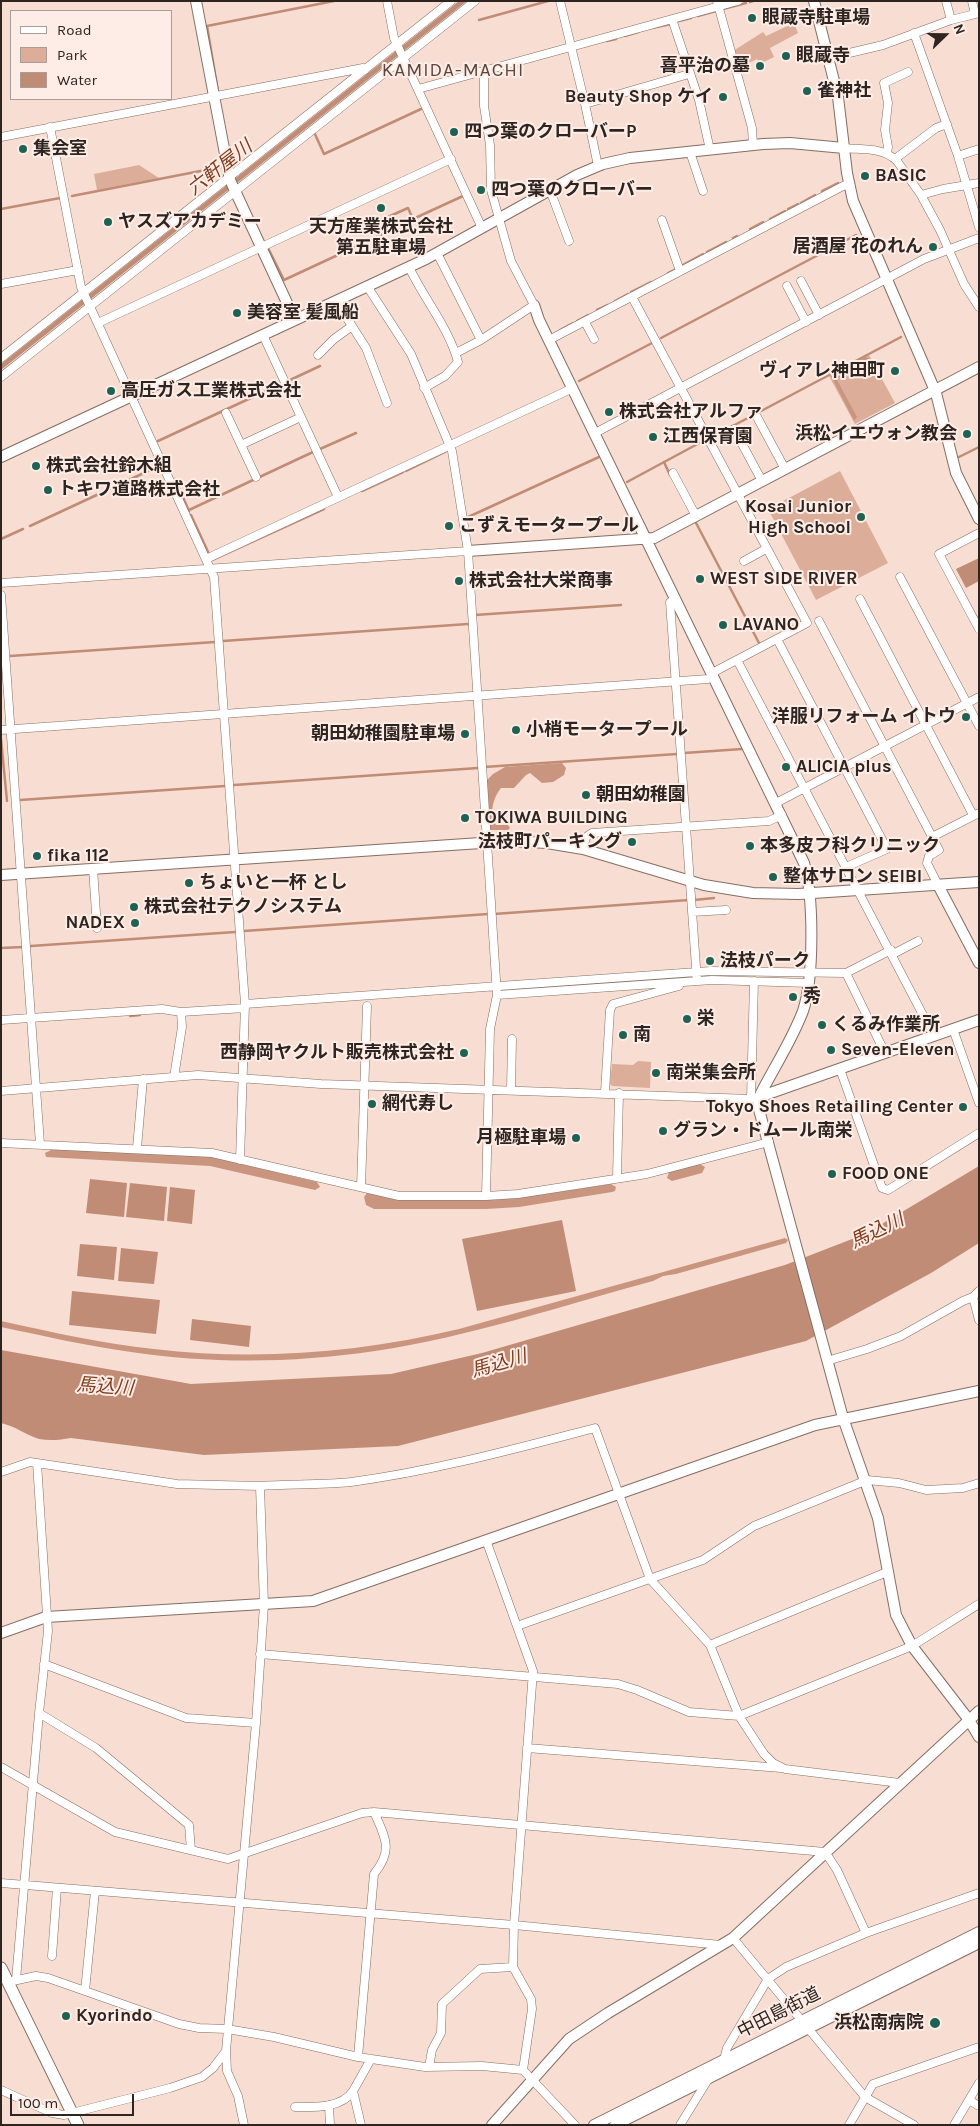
<!DOCTYPE html>
<html>
<head>
<meta charset="utf-8">
<style>
  body { margin:0 }
  #map { position:relative; width:980px; height:2126px; overflow:hidden; background:#f7ddd2; font-family:Karla,sans-serif }
  canvas { display:block }
  .frame { position:absolute; inset:0; border:2px solid #2e2420; pointer-events:none }
  .legend { position:absolute; left:10px; top:10px; width:162px; height:90px; box-sizing:border-box; background:#fdede6; border:1px solid #aa9d97; margin:0; padding:6px 9px; list-style:none; font-size:15px; color:#2e2420 }
  .legend li { display:flex; align-items:center; gap:10px; height:25px }
  .legend b { width:25px; border:1px solid #aa9d97 }
  .north { position:absolute; left:920px; top:10px; width:50px; height:50px; -webkit-text-stroke:4px #fdede6; paint-order:stroke; rotate:68deg; font-size:14px; font-weight:700; line-height:20px; text-align:center; color:#2e2420 }
  .north::after { content:''; display:block; margin:auto; width:18px; height:22px; background:#2e2420; clip-path:polygon(50% 0,100% 100%,50% 72%,0 100%) }
  .scale { position:absolute; left:10px; top:2094px; width:124px; height:22px; box-sizing:border-box; border:2px solid #2e2420; border-top:0; padding-left:6px; font-size:15px; line-height:18px; white-space:nowrap; color:#2e2420; -webkit-text-stroke:4px #fdede6; paint-order:stroke }
</style>
</head>
<body>
<div id="map">
<canvas width="980" height="2126"></canvas>
<div class="frame"></div>
<ul class="legend">
<li><b style="height:6px;background:#fff"></b>Road</li>
<li><b style="height:14px;background:#dcae9a"></b>Park</li>
<li><b style="height:14px;background:#c08c76"></b>Water</li>
</ul>
<div class="north">N</div>
<div class="scale">100 m</div>
</div>
<script>
const context = document.querySelector('canvas').getContext('2d');
context.lineJoin = 'round';
function fillPath(path, color) {
  context.fillStyle = color;
  context.fill(path, 'evenodd');
}
function stroke(path, color, width, dash) {
  context.strokeStyle = color;
  context.lineWidth = width;
  context.lineCap = dash ? 'butt' : 'round';
  context.setLineDash(dash || []);
  context.stroke(path);
}
function write(font, color, halo, rows, align = 'center') {
  context.font = font + ' Karla,"Noto Sans JP",sans-serif';
  context.lineWidth = 4;
  context.setLineDash([]);
  context.textBaseline = 'middle';
  context.strokeStyle = halo;
  context.fillStyle = color;
  for (const [text, x, y, turn = 0] of rows) {
    context.save();
    context.translate(x, y);
    context.rotate((+turn || 0) * Math.PI / 180);
    context.textAlign = isNaN(turn) ? turn : align;
    if (halo) context.strokeText(text, 0, 0);
    context.fillText(text, 0, 0);
    context.restore();
  }
}
const green = new Path2D(`
  M794,23L798,33L770,48L774,57L760,64L757,59L738,68L733,51L763,32L766,36Z
  M139,165L159,178L97,190L94,174Z
  M869,355L895,403L855,424L829,376Z
  M840,471L888,563L816,600L768,509Z
  M638,1061L651,1062L650,1088L612,1086L610,1084L612,1064L633,1065Z`);
const forest = new Path2D(`
  M865,357L869,358L868,361L839,377L837,380L857,417L854,421L831,376Z
  M562,763L566,768L564,775L553,782L542,783L530,773L526,775L514,788H501C493,798 489,813 496,825H508L510,828L508,830H489L486,781L493,774L505,767Z
  M53,1149L211,1157L317,1182L320,1187L315,1190L210,1166L46,1157L45,1153Z
  M700,1164L705,1167L702,1173L672,1181L667,1178L669,1172Z
  M611,1184L616,1187L615,1191L612,1192L519,1207L486,1209H374L366,1205L364,1197L367,1193L398,1200H486L518,1198Z
  M785,1238L788,1240L786,1243L676,1274L663,1276L653,1281C561,1306 469,1337 375,1351C295,1363 211,1364 131,1352C87,1346 44,1336 1,1327V1321C52,1332 103,1344 154,1349C256,1361 359,1353 459,1329Z`);
const water = new Path2D(`
  M459,1H467L1,370V364Z
  M979,558V581L966,588L956,569Z
  M979,1166V1243L931,1273L806,1341L398,1446L204,1455L71,1438C60,1440 50,1441 39,1439C26,1435 15,1426 1,1423V1350L191,1384L391,1374L482,1353L785,1265L865,1234Z
  M90,1179L127,1183L124,1217L86,1213Z
  M130,1183L167,1187L164,1221L126,1217Z
  M170,1187L195,1190L192,1224L167,1221Z
  M562,1220L576,1291L477,1311L462,1239Z
  M80,1244L117,1247L114,1280L77,1276Z
  M121,1248L158,1252L154,1284L118,1281Z
  M72,1291L160,1300L156,1334L69,1325Z
  M192,1319L251,1326L249,1347L190,1340Z`);
const stream = new Path2D(`
  M750,2L753,1
  M723,9L746,3
  M698,16L716,11
  M479,20L548,1
  M675,22L691,18
  M652,28L671,24
  M625,36L638,32
  M607,41L616,39
  M218,92L207,26L334,1
  M314,132L324,154L421,109
  M822,191L838,183
  M72,196L221,167
  M801,203L815,195
  M1,209L60,198
  M788,209L798,204
  M770,219L785,211
  M750,229L763,222
  M733,238L737,236
  M268,248L284,280L383,234L379,221L408,208L413,219L463,196
  M707,252L726,242
  M681,266L703,254
  M668,273L676,269
  M631,292L651,282
  M615,301L628,294
  M597,310L608,305
  M577,321L588,315
  M560,330L573,323
  M661,338L856,235
  M288,381L320,366
  M579,381L654,342
  M710,438L901,337
  M158,441L281,384
  M320,449L356,433
  M959,457L979,447
  M664,462L670,475
  M166,463L170,470
  M406,471L445,452
  M175,479L189,511
  M627,482L705,440
  M362,491L403,472
  M189,510L313,452
  M191,515L209,554
  M466,518L599,457
  M695,521L759,643
  M30,526L159,466
  M1,539L23,529
  M212,560L324,509
  M475,615L621,605
  M223,641L468,624
  M10,656L215,642
  M1,739L7,801
  M684,753L742,749
  M484,767L677,754
  M234,785L478,768
  M20,800L225,786
  M694,900L714,898
  M494,914L689,900
  M244,931L488,914
  M31,946L235,932
  M1,948L23,947
  M130,1016L140,1015`);
const minor = new Path2D(`
  M387,1L394,38L482,228
  M560,1L585,104L598,166
  M717,1L752,128L753,145
  M946,1L951,20
  M972,1L975,14
  M672,19L699,100L710,150
  M914,33L958,156L979,227
  M828,58L883,45L951,20L979,13
  M418,89L738,1
  M585,104L689,74
  M50,127L81,287L214,577L245,1004L240,1160
  M1,137L363,68L365,70
  M844,148C863,150 883,147 897,161L921,195L940,230L964,284L979,307
  M690,152L703,191
  M887,153L888,147L885,130L888,103L884,83L908,72
  M958,156L979,149
  M895,159L936,128L947,124
  M550,190L569,241
  M921,195L943,189L979,183
  M662,220L680,271
  M437,253L481,340
  M409,267C424,299 449,328 458,362L445,376L424,388
  M801,281L819,315
  M1,284L78,270
  M367,286L411,354L452,451L468,551L497,995L490,1029L486,1196
  M787,286L806,322
  M632,297L807,623L712,673
  M336,301L366,348L387,403
  M585,322L594,339
  M98,323L451,159
  M263,335L338,497
  M549,340L843,186L849,184
  M456,353L481,340L534,305L511,261L491,190L490,145L484,106V71
  M318,355L334,339L352,326
  M1,358L451,1
  M1,377L475,1
  M226,413L256,477
  M757,417L785,469
  M734,429L762,481
  M595,433L924,259L979,238
  M241,445L301,417
  M673,473L696,516
  M979,533L939,554L979,629
  M206,559L573,388
  M744,561L766,549
  M900,577L979,726
  M1,583L468,551
  M1,595L40,1144
  M676,599L670,602L697,981
  M860,599L973,815
  M819,621L939,850L929,856L927,863L938,885
  M777,639L887,849L846,867
  M737,660L934,1036
  M1,730L708,679L714,676
  M776,803L979,697
  M932,837L979,813
  M583,849L586,837L592,833L769,821L782,815
  M93,868L97,928
  M692,912L726,910
  M893,954L918,941
  M497,995L712,980L809,983
  M245,1004L711,971L846,973
  M1,1020L162,1009L181,1012L245,1008
  M953,1029L979,1103
  M885,1053L846,973L891,950
  M840,1069L882,1188L888,1190L979,1133
  M174,1077L182,1027L181,1012
  M511,1090L512,1039
  M1,1091L198,1075L321,1084L751,1099L759,1097
  M605,1092L610,1010L613,1004L679,986V985
  M751,1099L754,981
  M1,1143L212,1153L399,1196H486L518,1194L647,1174L769,1142
  M137,1148L143,1079
  M617,1178L619,1093
  M361,1187L367,1006
  M973,1297L979,1320
  M827,1361L867,1349L901,1336L963,1301L973,1297L979,1291
  M1,1472L30,1462L177,1484L260,1486
  M486,1540L533,1671L514,1925L513,1967L531,1999L532,2009L523,2070
  M517,1626L703,1560L754,1526L867,1480L899,1483L926,1490L963,1488L979,1483
  M710,1645L887,1572
  M260,1654L618,1684L637,1690L689,1712L739,1716L912,1646L979,1604
  M44,1664L186,1718L256,1723
  M39,1713L96,1748L189,1825L191,1850
  M527,1748L781,1768
  M1,1767L115,1832L228,1859L362,1813L374,1812L825,1852L837,1870L866,1933
  M1,1883L514,1925L721,1945
  M733,1938L865,2097L914,2125
  M52,1956L57,1888
  M16,1980L39,1713L48,1631L37,1463
  M8,1982L36,1976L48,1978L179,2024L199,2028L227,2029L274,2037L358,2057L425,2067L482,2066L523,2070L575,2125
  M85,1991L95,1891
  M358,2057L374,1874C394,1850 385,1837 374,1812
  M724,2059L727,2048L768,1979L786,1967L866,1933L979,1893
  M429,2067L432,2050L441,2033L442,2004L480,1969L513,1967
  M1,2090L52,2113L64,2115L170,2088L202,2077L213,2068L226,2051
  M969,2100L979,2106
  M329,2105L330,2125
  M295,2107C313,2107 341,2109 353,2091
  M244,2125L238,2096L227,2071L226,2051L256,1723L264,1605L260,1486C290,1484 321,1485 351,1482C434,1471 514,1449 595,1428L650,1579L710,1645L739,1716L764,1754L773,1763L785,1769L900,1783
  M361,2125L353,2091L371,2059
  M680,2125L709,2078
  M849,2125L873,2084L979,2047
  M954,2125L979,2083`);
const tertiary = new Path2D(`
  M196,1L230,180L295,320
  M814,1L838,97L847,173L853,201L936,393L956,473L979,519
  M534,305L539,320L804,863C814,897 814,978 803,1011C792,1040 775,1066 761,1093L758,1106L843,1418L878,1518L896,1615L912,1646L969,1720L979,1737
  M1,457L426,259L577,175L603,164L630,158L763,144L790,143L844,148
  M468,551L654,538L979,367
  M1,875L511,841L547,843L583,849L704,885L753,893L798,894L979,882
  M938,885L979,963
  M759,1097L979,1020
  M1,1633L46,1617L313,1601L815,1425L979,1391
  M492,2125L569,2039L608,2013L733,1938L979,1711
  M594,2125L979,1932
  M615,2125L979,1943`);
const secondary = new Path2D(`
  M1,1968L78,2125`);
const markers = [
  [752,18,5,"#1f6253"],
  [786,56,5,"#1f6253"],
  [760,66,5,"#1f6253"],
  [807,91,5,"#1f6253"],
  [723,97,5,"#1f6253"],
  [454,132,5,"#1f6253"],
  [23,149,5,"#1f6253"],
  [865,176,5,"#1f6253"],
  [481,190,5,"#1f6253"],
  [381,208,5,"#1f6253"],
  [108,222,5,"#1f6253"],
  [933,247,5,"#1f6253"],
  [237,313,5,"#1f6253"],
  [895,371,5,"#1f6253"],
  [111,391,5,"#1f6253"],
  [609,412,5,"#1f6253"],
  [967,434,5,"#1f6253"],
  [653,437,5,"#1f6253"],
  [36,466,5,"#1f6253"],
  [48,490,5,"#1f6253"],
  [861,517,5,"#1f6253"],
  [449,526,5,"#1f6253"],
  [700,579,5,"#1f6253"],
  [459,581,5,"#1f6253"],
  [723,625,5,"#1f6253"],
  [966,717,5,"#1f6253"],
  [516,730,5,"#1f6253"],
  [465,734,5,"#1f6253"],
  [786,767,5,"#1f6253"],
  [586,795,5,"#1f6253"],
  [465,818,5,"#1f6253"],
  [632,842,5,"#1f6253"],
  [750,846,5,"#1f6253"],
  [37,856,5,"#1f6253"],
  [773,877,5,"#1f6253"],
  [189,883,5,"#1f6253"],
  [134,907,5,"#1f6253"],
  [135,923,5,"#1f6253"],
  [710,961,5,"#1f6253"],
  [793,997,5,"#1f6253"],
  [687,1019,5,"#1f6253"],
  [822,1025,5,"#1f6253"],
  [623,1035,5,"#1f6253"],
  [831,1050,5,"#1f6253"],
  [464,1053,5,"#1f6253"],
  [656,1073,5,"#1f6253"],
  [372,1104,5,"#1f6253"],
  [963,1107,5,"#1f6253"],
  [663,1131,5,"#1f6253"],
  [576,1138,5,"#1f6253"],
  [832,1174,5,"#1f6253"],
  [66,2016,5,"#1f6253"],
  [935,2023,6,"#1f6253"]
];
const poiNames = [
  ["眼蔵寺駐車場",762,18],
  ["眼蔵寺",796,56],
  ["喜平治の墓",750,66,"right"],
  ["雀神社",817,91],
  ["Beauty Shop ケイ",713,97,"right"],
  ["四つ葉のクローバーP",464,132],
  ["集会室",33,149],
  ["BASIC",875,176],
  ["四つ葉のクローバー",491,190],
  ["ヤスズアカデミー",118,222],
  ["天方産業株式会社",381,227,"center"],
  ["第五駐車場",381,248,"center"],
  ["居酒屋 花のれん",923,247,"right"],
  ["美容室 髪風船",247,313],
  ["ヴィアレ神田町",885,371,"right"],
  ["高圧ガス工業株式会社",121,391],
  ["株式会社アルファ",619,412],
  ["浜松イエウォン教会",957,434,"right"],
  ["江西保育園",663,437],
  ["株式会社鈴木組",46,466],
  ["トキワ道路株式会社",58,490],
  ["Kosai Junior",851,507,"right"],
  ["High School",851,528,"right"],
  ["こずえモータープール",459,526],
  ["WEST SIDE RIVER",710,579],
  ["株式会社大栄商事",469,581],
  ["LAVANO",733,625],
  ["洋服リフォーム イトウ",956,717,"right"],
  ["小梢モータープール",526,730],
  ["朝田幼稚園駐車場",455,734,"right"],
  ["ALICIA plus",796,767],
  ["朝田幼稚園",596,795],
  ["TOKIWA BUILDING",475,818],
  ["法枝町パーキング",622,842,"right"],
  ["本多皮フ科クリニック",760,846],
  ["fika 112",47,856],
  ["整体サロン SEIBI",783,877],
  ["ちょいと一杯 とし",199,883],
  ["株式会社テクノシステム",144,907],
  ["NADEX",125,923,"right"],
  ["法枝パーク",720,961],
  ["秀",803,997],
  ["栄",697,1019],
  ["くるみ作業所",832,1025],
  ["南",633,1035],
  ["Seven-Eleven",841,1050],
  ["西静岡ヤクルト販売株式会社",454,1053,"right"],
  ["南栄集会所",666,1073],
  ["網代寿し",382,1104],
  ["Tokyo Shoes Retailing Center",953,1107,"right"],
  ["グラン・ドムール南栄",673,1131],
  ["月極駐車場",566,1138,"right"],
  ["FOOD ONE",842,1174],
  ["Kyorindo",76,2016],
  ["浜松南病院",924,2023,"right"]
];
const streetNames = [
  ["中田島街道",779,2013,-27]
];
const neighbourhoodNames = [
  ["KAMIDA-MACHI",453,71]
];
const waterNames = [
  ["六軒屋川",220,168,-38],
  ["馬込川",877,1231,-26],
  ["馬込川",499,1364,-16],
  ["馬込川",105,1387,4]
];
fillPath(green, '#dcae9a');
fillPath(forest, '#ca957f');
fillPath(water, '#c08c76');
stroke(stream, '#c08c76', 2.5);
stroke(minor, '#856e64', 9);
stroke(tertiary, '#856e64', 12);
stroke(secondary, '#856e64', 13);
stroke(minor, '#fff', 8);
stroke(tertiary, '#fff', 10);
stroke(secondary, '#fff', 11);
for (const [x, y, r, color] of markers) {
  const dot = new Path2D();
  dot.arc(x, y, r, 0, 2 * Math.PI);
  context.fillStyle = color;
  context.fill(dot);
  stroke(dot, '#fdede6', 2);
}
write('bold 18px', '#2e2420', '#fdede6', poiNames, 'left');
write('18px', '#2e2420', '#fdede6', streetNames);
context.letterSpacing = '1px';
write('19px', '#5c473e', '#fdede6', neighbourhoodNames);
context.letterSpacing = '0px';
write('italic 19px', '#7e3c1e', '#fdede6', waterNames);
</script>
</body>
</html>
